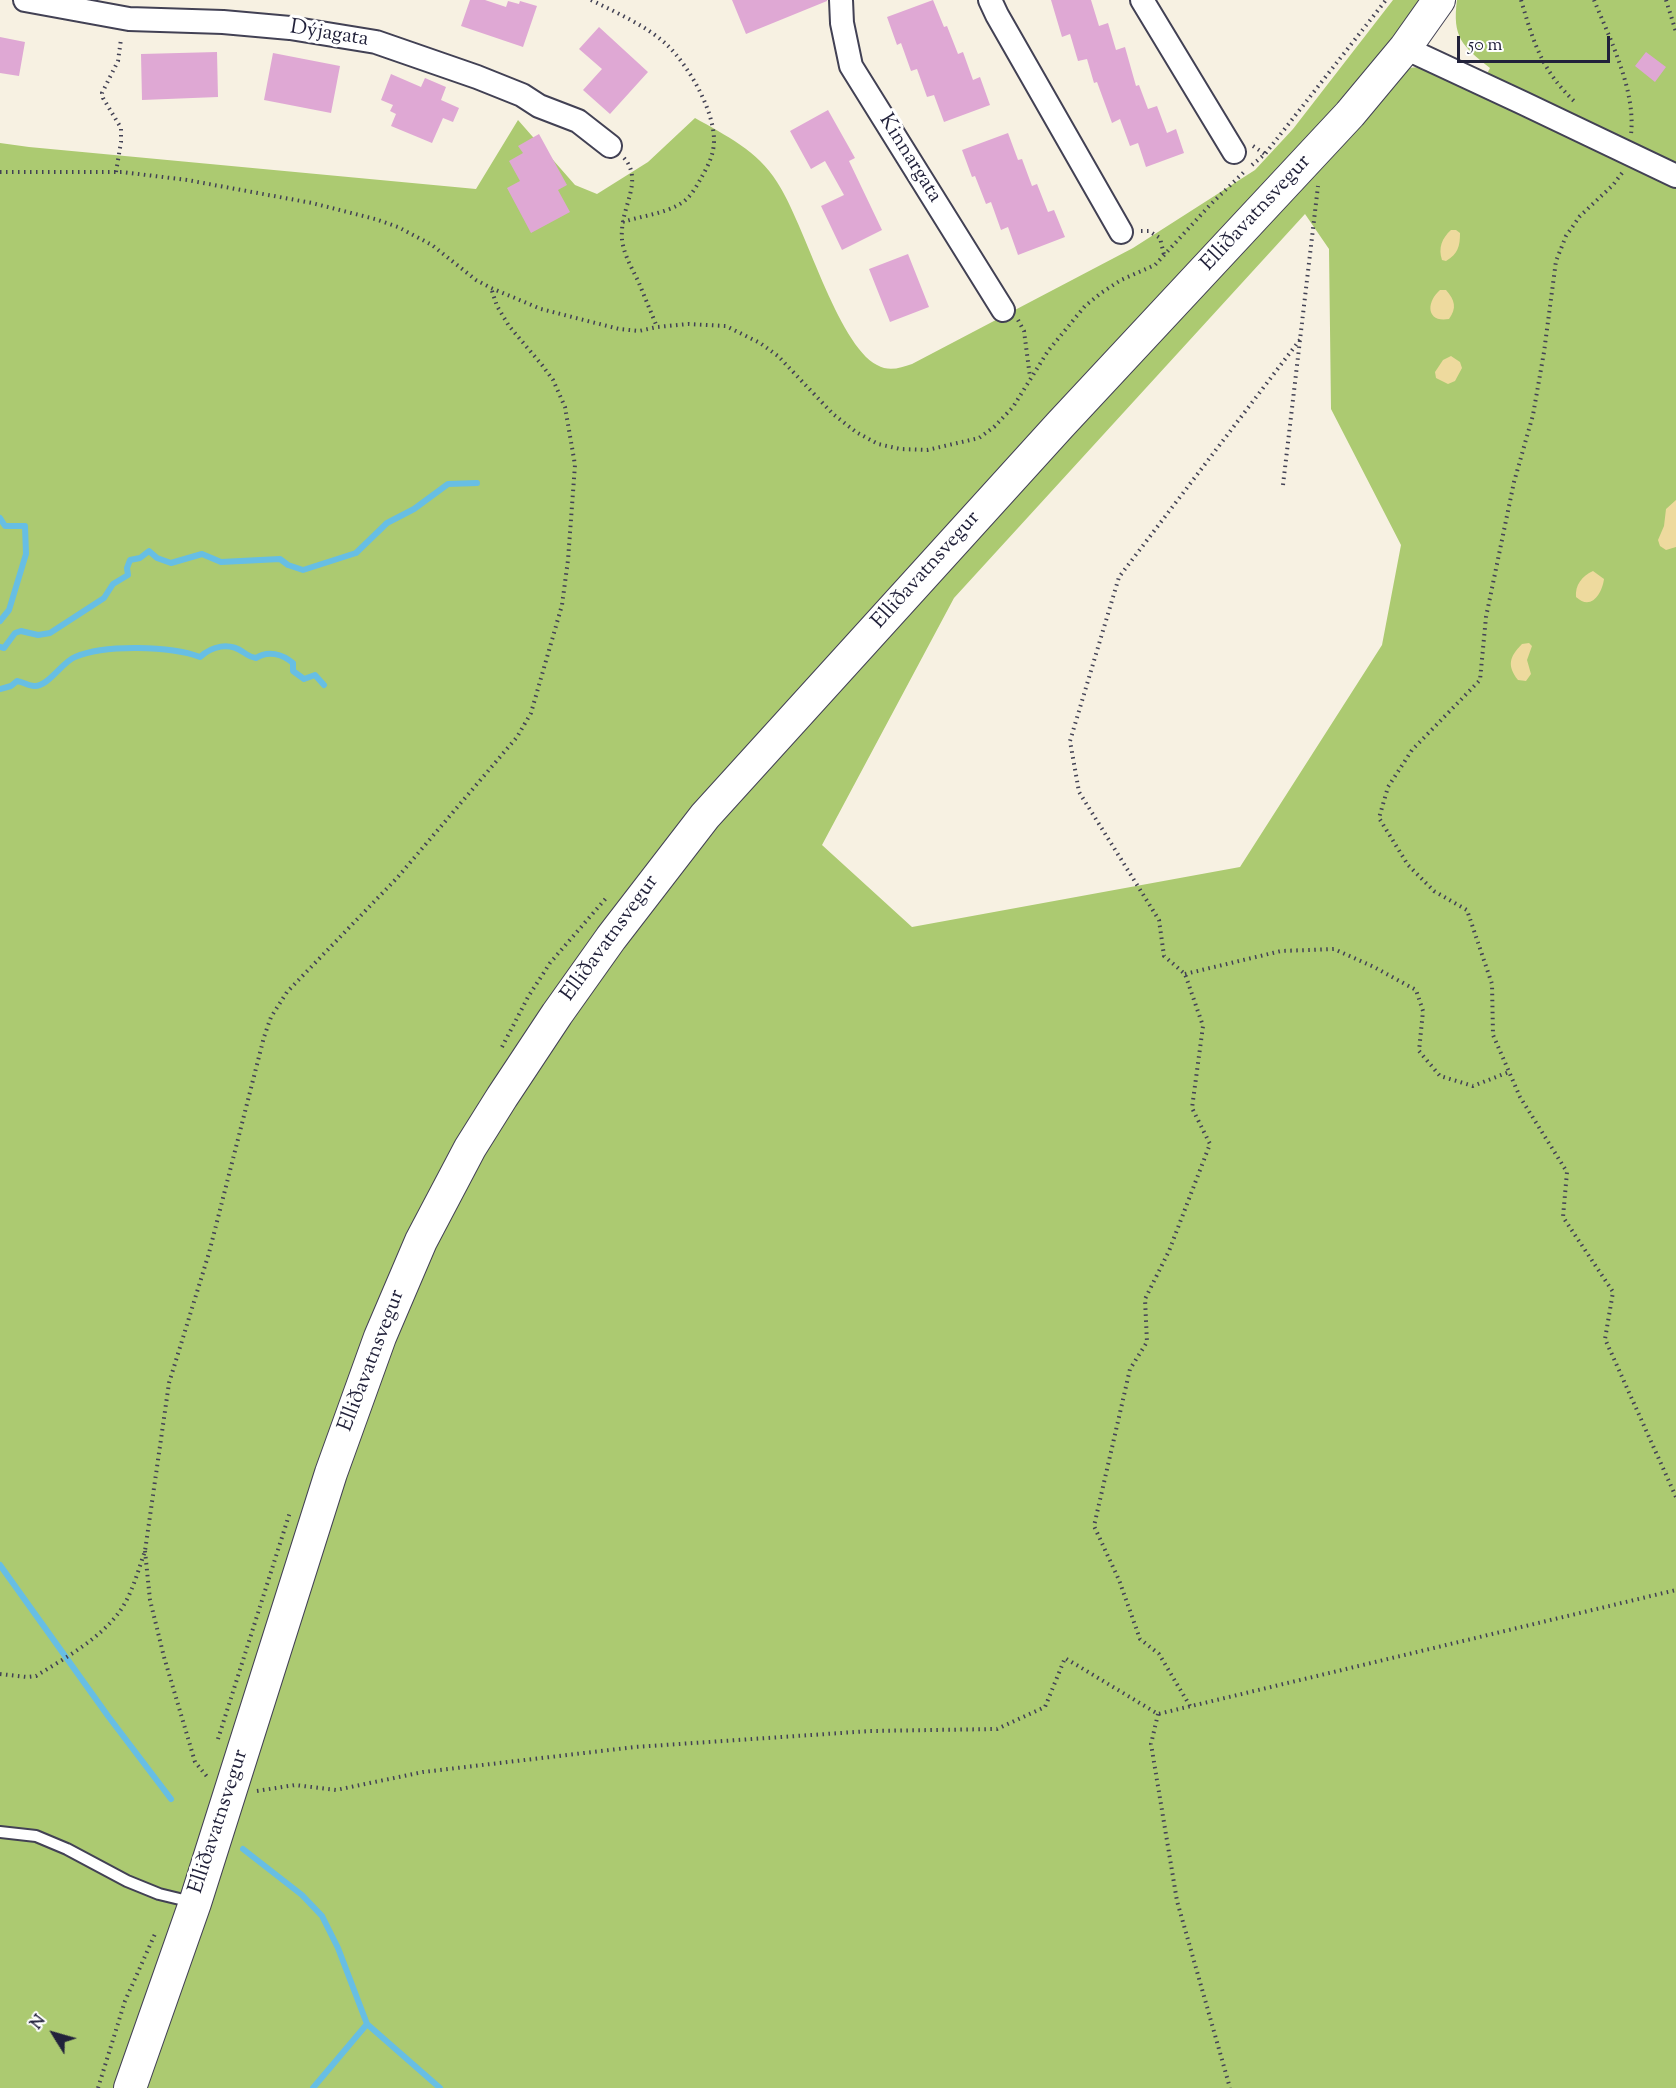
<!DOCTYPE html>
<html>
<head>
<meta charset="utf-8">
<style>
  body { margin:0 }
  #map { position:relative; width:1676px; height:2088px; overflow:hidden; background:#f7f1e2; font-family:"Sorts Mill Goudy",serif }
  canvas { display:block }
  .north { position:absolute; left:24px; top:2004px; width:60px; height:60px; -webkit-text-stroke:4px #fff; paint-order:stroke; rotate:307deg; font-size:16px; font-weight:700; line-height:24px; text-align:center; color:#22223b }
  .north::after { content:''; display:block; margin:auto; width:21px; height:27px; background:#22223b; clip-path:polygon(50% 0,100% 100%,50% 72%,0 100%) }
  .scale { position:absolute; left:1457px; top:36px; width:153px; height:27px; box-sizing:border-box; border:3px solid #22223b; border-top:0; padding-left:8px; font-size:18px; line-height:21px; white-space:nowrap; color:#22223b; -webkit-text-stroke:4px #fff; paint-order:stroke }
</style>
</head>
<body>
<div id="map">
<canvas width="1676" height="2088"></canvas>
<div class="north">N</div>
<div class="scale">50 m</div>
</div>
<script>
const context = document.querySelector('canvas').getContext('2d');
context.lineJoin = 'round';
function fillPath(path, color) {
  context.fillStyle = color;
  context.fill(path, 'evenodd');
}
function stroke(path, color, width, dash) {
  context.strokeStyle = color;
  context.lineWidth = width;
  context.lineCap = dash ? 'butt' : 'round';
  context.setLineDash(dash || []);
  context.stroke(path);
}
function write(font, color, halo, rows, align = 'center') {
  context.font = font + ' "Sorts Mill Goudy",serif';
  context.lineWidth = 6;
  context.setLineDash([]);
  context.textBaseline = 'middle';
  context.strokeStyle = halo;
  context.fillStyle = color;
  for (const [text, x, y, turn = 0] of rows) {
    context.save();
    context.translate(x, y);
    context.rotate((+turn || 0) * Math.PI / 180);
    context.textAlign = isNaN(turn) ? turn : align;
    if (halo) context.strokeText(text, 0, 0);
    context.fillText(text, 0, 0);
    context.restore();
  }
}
const green = new Path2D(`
  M1393,0H1421L1374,70L715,792L448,1170L123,2088H0V143L29,147L476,189L518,120L575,185L597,194L648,162L695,118C725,135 758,151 777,182C805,224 837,344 877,365C889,372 900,368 912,364L1133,248L1255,170L1293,129Z
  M1457,0H1676V2088H145L387,1344L484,1143L705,832L1407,68L1420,67L1477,93L1490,68C1462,46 1452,37 1457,0ZM1305,214L1329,249L1331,409L1401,545L1382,645L1240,867L912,927L822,845L954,598Z`);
const sand = new Path2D(`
  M1451,230H1456L1460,233C1460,246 1458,254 1446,261L1442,260C1438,248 1442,238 1451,230Z
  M1440,290H1446C1455,300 1457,308 1449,319C1426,323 1426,302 1440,290Z
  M1451,356L1460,362L1462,368L1455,381L1448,384L1436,378L1435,372L1443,360Z
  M1676,500V547L1666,550L1660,546L1658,540L1664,526L1666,509Z
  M1593,571L1604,579C1602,594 1591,611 1576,597C1575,585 1582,576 1593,571Z
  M1529,643L1532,646L1527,660L1531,674L1526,681L1518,680C1507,666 1509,657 1522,644Z`);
const stream = new Path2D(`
  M0,518L5,526H25L26,554L9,610L0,621
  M0,647L4,648L15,633L21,631L38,635L50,633L104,598L113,584L128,575L127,568L130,560L140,558L149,551L157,558L171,563L202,554L221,562L280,559L288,565L303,570L356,553L387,523L414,509L448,484L477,483
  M0,689L11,686L17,681C23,682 29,686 34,686C48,687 62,662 75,657C105,644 171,646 200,657C212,646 229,642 243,652C248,655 249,657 256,658C268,650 282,654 293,663V671L304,679L315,675L324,685
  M0,1565L108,1716L171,1799
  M243,1849L302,1895L322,1916L338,1948L367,2024L440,2088
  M313,2088L367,2024`);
const building = new Path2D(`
  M470,0H485L506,7L508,1L519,4L520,1L537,6L523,47L461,26Z
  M732,0H827V1L746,34Z
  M933,0L944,27L947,26L958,54L963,52L973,80L980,77L990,105L944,122L934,95L927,97L917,69L911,71L901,43L897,45L887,17Z
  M1051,0H1091L1099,26L1108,23L1116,50L1125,47L1136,86L1139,85L1148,109L1157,106L1167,133L1176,129L1184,153L1146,167L1138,143L1130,146L1120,119L1112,123L1097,82L1094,83L1087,59L1078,61L1070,34L1062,37Z
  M599,27L648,72L610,114L583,90L602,69L579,49Z
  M0,37L25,42L19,76L0,73Z
  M217,52L218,97L142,100L141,54Z
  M1646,52L1666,67L1655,82L1635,66Z
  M273,53L340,66L331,113L264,100Z
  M391,74L421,87L425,78L446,87L441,100L459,108L453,122L443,118L432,143L391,126L396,114L390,111L393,105L381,100Z
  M828,110L855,158L849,161L882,230L842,250L821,206L844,195L825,161L811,169L790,131Z
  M1008,133L1018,160L1022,159L1032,186L1037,184L1048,212L1054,210L1065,237L1018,255L1008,227L1001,230L991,202L986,204L975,176L972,177L962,150Z
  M539,134L567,185L558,190L570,212L531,233L507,188L520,181L509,161L523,153L518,146Z
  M908,254L929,307L890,322L869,269Z`);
const path = new Path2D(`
  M591,0C617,13 645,25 666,44C689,65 720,119 713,150C711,161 705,171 700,180C695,189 689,199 680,204C663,214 641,216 623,222
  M1521,0C1534,44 1542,71 1576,103
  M1594,0C1610,39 1636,91 1631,134
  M1666,0L1676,32
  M1253,146L1265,154
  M624,158C643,179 623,205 622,230C620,249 631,266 639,283C645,298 651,312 657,327
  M1252,165L1265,154L1386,0
  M0,172H122L187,180L312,203L375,219L398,227L432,245L476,280L491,288L541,309L619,329L639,331L657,327L688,324L726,326L760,343L778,356L833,414L856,432L878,444L900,449L927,450L979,438L994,427L1013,407L1048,351L1085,306L1101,293L1121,280L1155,265L1210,205L1246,170
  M116,172L121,142V128L103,98L102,93L118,61L121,39
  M1622,173L1613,185L1580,216L1566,236L1556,261L1544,352L1533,415L1514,482L1486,617L1480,680L1412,750L1388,787L1379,818L1408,865L1434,891L1467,910L1492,984L1493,1035L1520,1097L1567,1172L1563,1217L1613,1292L1605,1339L1676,1497
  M1141,231H1149L1160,238L1164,255
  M1018,320L1024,331L1030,377
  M1283,485L1318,186
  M1185,974L1281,951L1334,949L1374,967L1416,990L1423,1011L1419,1051L1440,1076L1473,1086L1509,1072
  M502,1047L528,997L550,963L607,897
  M145,1551L150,1600L164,1657L195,1762L209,1779
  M0,1674L27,1677L36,1676C65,1658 100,1639 120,1611C132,1594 138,1571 145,1551L169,1383L209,1253L264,1037L271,1017L287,992L397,878L517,737L531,713L562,605L568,560L575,465L565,407L553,380L542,365L509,326L497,306L491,288
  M1190,1706L1159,1654L1140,1639L1119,1580L1094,1526L1130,1369L1147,1342L1145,1299L1169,1251L1210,1144L1192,1108L1203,1026L1185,974L1164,956L1159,920L1079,792L1070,741L1119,577L1302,337
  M1158,1714L1151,1744L1177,1901L1230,2088
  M218,1739L290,1512
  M257,1791L295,1785L336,1790L423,1772L635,1747L870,1731L997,1729L1045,1707L1065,1658L1158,1714L1676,1590
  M98,2088L125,2001L155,1934`);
const lane = new Path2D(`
  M0,1832L36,1836L67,1849L127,1881L159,1894L192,1902`);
const street = new Path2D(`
  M25,0L129,19L223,22L290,28L376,42L477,77L522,95L539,106L578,121L610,146
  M841,0L842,23L851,66L1003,310
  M990,0L997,15L1121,232
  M1142,0L1234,152
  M1405,48L1523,103L1676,176`);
const secondary = new Path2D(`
  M130,2088L195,1903L331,1473L380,1337L421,1241L470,1148L502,1097L557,1014L611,938L705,816L1060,425L1350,114L1405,48L1439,0`);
const streetNames = [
  ["Dýjagata",329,35,9],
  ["Kinnargata",909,159,58],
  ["Elliðavatnsvegur",1257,214,-47],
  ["Elliðavatnsvegur",927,571,-48],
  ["Elliðavatnsvegur",611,939,-54],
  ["Elliðavatnsvegur",373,1361,-69],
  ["Elliðavatnsvegur",220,1822,-72]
];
fillPath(green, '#acca71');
fillPath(sand, '#eeda9e');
stroke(stream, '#67bee4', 6);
fillPath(building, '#dfa8d4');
stroke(lane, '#424154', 14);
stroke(street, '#424154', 26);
stroke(secondary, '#424154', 34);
stroke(path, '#424154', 4, [1.5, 4.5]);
stroke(lane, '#fff', 10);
stroke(street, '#fff', 22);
stroke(secondary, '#fff', 32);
write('21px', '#22223b', '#fff', streetNames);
</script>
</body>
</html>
